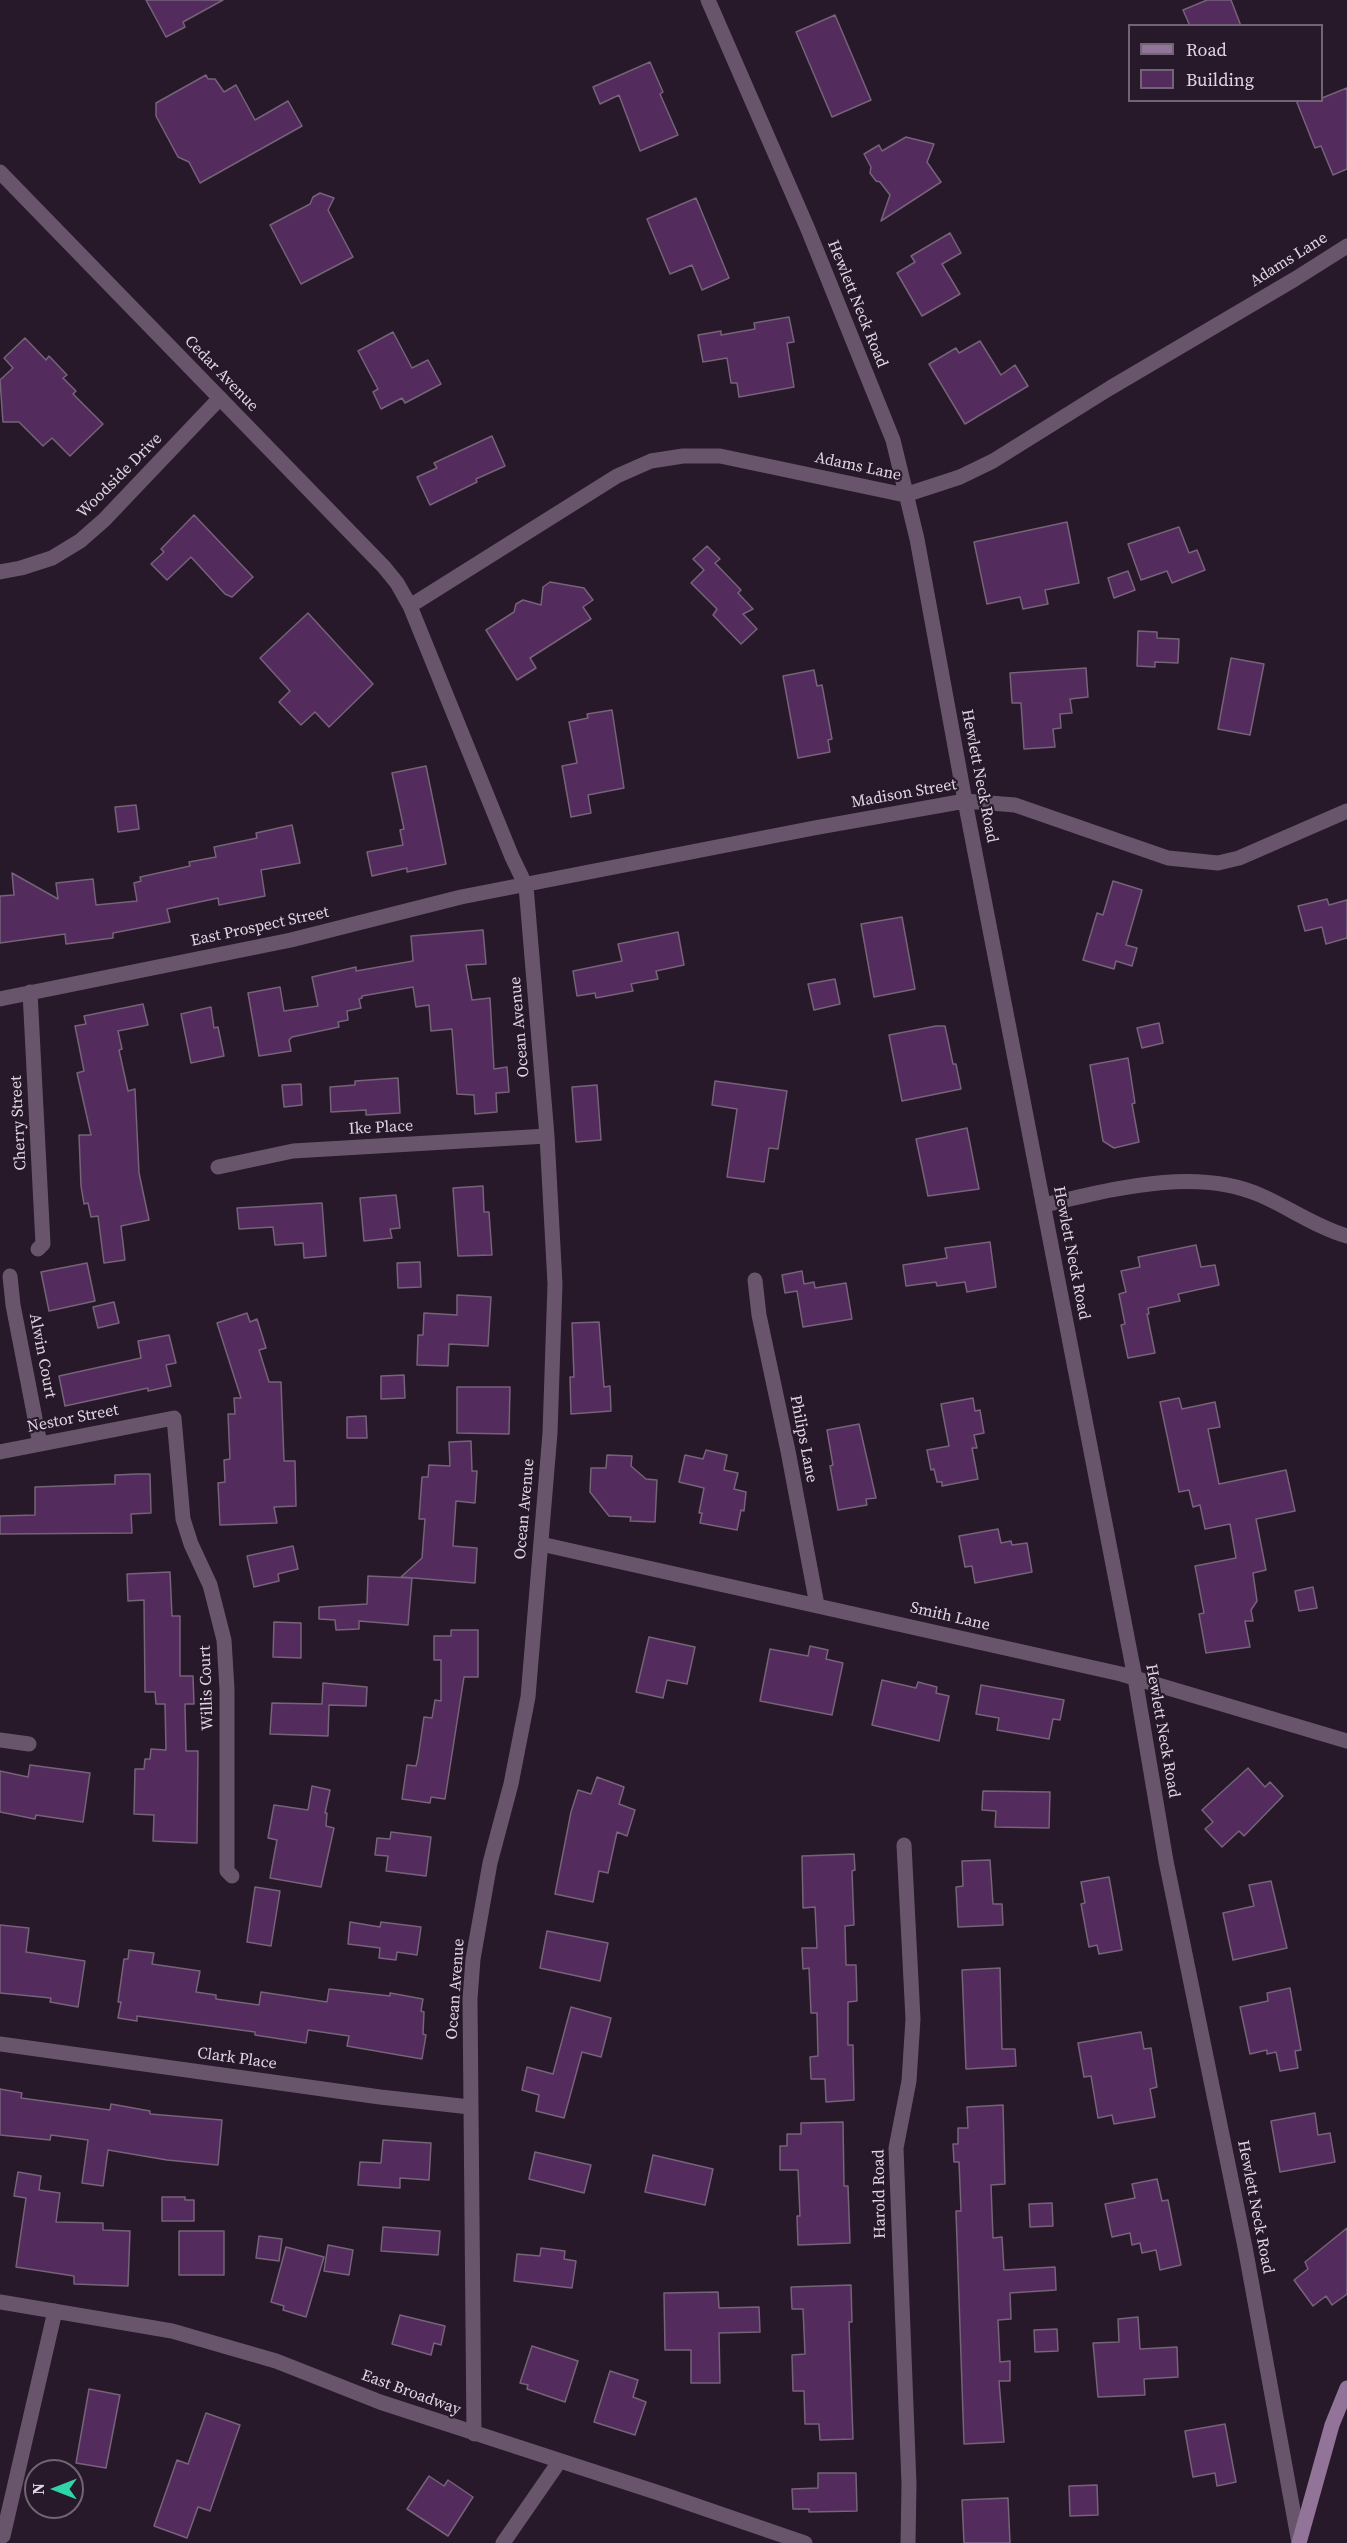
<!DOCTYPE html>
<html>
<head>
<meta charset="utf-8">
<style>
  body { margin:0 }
  #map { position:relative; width:1347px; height:2543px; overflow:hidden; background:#27182a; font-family:"Source Serif 4",serif }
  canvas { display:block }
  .legend { position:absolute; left:1128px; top:24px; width:195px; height:78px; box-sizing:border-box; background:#27182a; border:2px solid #716474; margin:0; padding:8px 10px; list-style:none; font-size:18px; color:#e0d6e3 }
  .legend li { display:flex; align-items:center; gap:12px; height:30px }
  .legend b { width:30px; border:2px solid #716474 }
  .north { position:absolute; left:24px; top:2459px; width:60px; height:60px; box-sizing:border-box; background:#27182a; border:2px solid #716474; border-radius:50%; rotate:270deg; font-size:16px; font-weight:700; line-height:24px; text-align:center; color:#e0d6e3 }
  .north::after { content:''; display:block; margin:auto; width:21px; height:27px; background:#2fd4aa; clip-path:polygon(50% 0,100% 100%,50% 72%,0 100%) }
</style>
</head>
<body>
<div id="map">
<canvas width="1347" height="2543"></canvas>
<ul class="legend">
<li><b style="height:8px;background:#927499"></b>Road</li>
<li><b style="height:16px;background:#542b5d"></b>Building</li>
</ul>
<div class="north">N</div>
</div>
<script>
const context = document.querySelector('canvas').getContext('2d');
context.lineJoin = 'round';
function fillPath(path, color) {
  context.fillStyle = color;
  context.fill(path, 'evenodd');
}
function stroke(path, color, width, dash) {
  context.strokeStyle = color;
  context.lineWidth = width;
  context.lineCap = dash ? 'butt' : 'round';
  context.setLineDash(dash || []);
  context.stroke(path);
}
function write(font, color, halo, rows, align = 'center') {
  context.font = font + ' "Source Serif 4",serif';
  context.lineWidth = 4.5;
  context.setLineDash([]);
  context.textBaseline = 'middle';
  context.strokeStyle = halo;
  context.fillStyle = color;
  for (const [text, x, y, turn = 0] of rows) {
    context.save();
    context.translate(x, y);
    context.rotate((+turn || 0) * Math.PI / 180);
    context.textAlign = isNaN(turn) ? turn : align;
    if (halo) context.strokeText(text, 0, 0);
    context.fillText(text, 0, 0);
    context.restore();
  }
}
const building = new Path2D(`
  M146,0H223L183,22L185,27L166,37Z
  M1207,0H1231L1241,26H1190L1183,10Z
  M835,15L871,100L832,117L796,32Z
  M650,62L663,92L660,94L678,135L640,151L619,95L600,104L593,87Z
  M206,75L208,79H215L224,92L236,85L255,120L288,101L302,126L200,183L189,162L178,157L156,116V103Z
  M1347,88V169L1333,175L1321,146L1315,148L1296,100H1322V98Z
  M906,137L934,144L927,162L941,182L881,221L890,195L880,182L876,181L870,173L871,167L864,154L879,145L882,151Z
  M320,193L334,198L328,210L353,257L301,284L270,225L310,204L313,197Z
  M696,198L729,278L702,290L692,265L670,274L647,219Z
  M950,233L961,253L942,264L960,294L922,316L897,273L915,262L911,256Z
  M789,317L794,342L787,343L794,387L739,397L737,383H731L727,358L703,362L698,335L721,331V335L755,329L754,323Z
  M393,332L412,368L428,360L441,384L405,403L402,398L381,409L373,392L378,389L358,351Z
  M25,338L46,360L49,356L67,375L63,378L76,391L73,394L103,424L70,456L52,438L43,446L19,422H3L0,380L13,368L4,358Z
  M980,341L1001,375L1015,365L1028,386L965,424L929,364L956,348L959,353Z
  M492,436L505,466L476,479L477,482L430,505L417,477L437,468L434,463Z
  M194,515L253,577L232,597L225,594L191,557L167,580L151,564L164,552L161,549Z
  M1067,522L1079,583L1045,590L1048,604L1023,609L1020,597L987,604L974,542Z
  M1179,527L1189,553L1197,550L1205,570L1172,583L1167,571L1141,580L1128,544Z
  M707,546L720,559L715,563L741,590L738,593L753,609L743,614L757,629L741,644L713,615L717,609L691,583L704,570L693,559Z
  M1128,571L1135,590L1114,598L1108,578Z
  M550,582L584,588L593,600L583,607L591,619L530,658L536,668L517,680L486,630L514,612L516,604L523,600L541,605L543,587Z
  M308,613L373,684L329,727L315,712L301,725L279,702L290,691L260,658Z
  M1138,631L1157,632V638L1179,639L1178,663L1155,662V667L1137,666Z
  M1231,658L1264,664L1250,735L1218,729Z
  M1086,668L1088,697L1070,699L1072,713L1060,714L1061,728L1053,729L1055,747L1024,749L1021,703H1012L1010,673Z
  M814,670L817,686L822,685L832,739L828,740L830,752L798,758L783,676Z
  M612,710L624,788L588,795L591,813L571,817L562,766L577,763L569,722L588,718L587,714Z
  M426,766L446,864L407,872V868L372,876L367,852L403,845L400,830L404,829L392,773Z
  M136,805L139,829L118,832L115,807Z
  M292,825L300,863L261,870L265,896L219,905L218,898L167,909L170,922L113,933V938L66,944L65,934L0,943V896L14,895L12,873L58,899L56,883L93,879L96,905L137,901L134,883L141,881L140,877L190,866L189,862L216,857L214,847L257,838L256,833Z
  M1113,881L1142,890L1126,945L1137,948L1132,966L1116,961L1114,969L1083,960L1097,913L1103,915Z
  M1327,899L1329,905L1347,900V938L1326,944L1322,927L1305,931L1298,906Z
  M902,917L915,989L874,997L861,924Z
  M483,930L486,964L466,965L472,1000L490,998L494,1069L507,1067L509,1092L496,1093L497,1112L475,1114L474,1095L457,1094L452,1029L431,1031L429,1005L416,1007L413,987L362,996V998L359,999L361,1008L347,1011L348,1020L338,1022L339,1027L292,1037L289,1040L291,1051L259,1056L248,993L280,987L284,1011L318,1006L312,977L356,967V971L413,961L411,936Z
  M678,932L684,965L656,971L658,979L631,984L633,991L596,998L595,993L577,996L573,971L622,961L618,944Z
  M835,979L840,1004L814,1010L808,984Z
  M143,1004L148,1025L118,1031L122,1049L119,1050L128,1091L135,1089L139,1173L149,1220L121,1226L125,1260L104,1263L98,1216L91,1217L88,1203L84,1204L81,1186L79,1135H91L77,1073L84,1071L75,1026L86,1024L84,1016Z
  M211,1007L214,1028L218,1027L224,1056L191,1063L181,1014Z
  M1159,1023L1163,1043L1142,1048L1137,1028Z
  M936,1026H945L953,1064H956L961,1089L902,1101L889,1035Z
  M1128,1058L1135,1103L1132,1104L1139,1142L1114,1148L1103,1141L1090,1065Z
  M398,1078L400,1113L366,1115V1110L331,1112L330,1087L355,1085V1081Z
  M715,1081L787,1091L778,1149L769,1148L764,1182L727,1177L737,1109L712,1105Z
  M301,1084L302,1105L284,1107L282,1085Z
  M597,1085L601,1140L576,1142L572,1087Z
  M967,1128L979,1189L928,1196L916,1139Z
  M483,1186L484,1212H489L492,1255L458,1256L453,1188Z
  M396,1195L400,1228L390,1229L392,1238L364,1241L360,1198Z
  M322,1203L326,1256L304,1258L303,1243L275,1245L273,1227L239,1229L237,1208Z
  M990,1242L996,1287L967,1292L965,1282L937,1286L936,1282L906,1286L903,1265L947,1258L945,1248Z
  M1196,1245L1201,1267L1215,1265L1219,1285L1178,1294L1180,1301L1148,1308L1149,1314H1147L1155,1353L1128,1358L1121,1325L1125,1324L1119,1294L1126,1292L1121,1271L1140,1267L1138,1257Z
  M420,1262L421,1287L398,1288L397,1263Z
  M87,1263L95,1301L49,1311L41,1272Z
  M802,1271L804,1284L814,1282L815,1288L846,1283L852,1319L803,1327L797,1291L785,1293L782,1275Z
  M457,1295L491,1297L488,1346L449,1344L448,1366L417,1365L418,1335H423L424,1313L457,1315Z
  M114,1302L119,1323L98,1328L93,1307Z
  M247,1313L250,1322L257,1319L266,1348L259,1350L269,1382H281L284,1461H295L296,1506L274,1507L277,1523L220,1525L218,1483L225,1482L224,1460L230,1459L228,1414H235L234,1398H241L217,1323Z
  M599,1322L604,1387L610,1386L611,1411L571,1414L570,1377H574L572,1323Z
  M169,1335L176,1363L166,1365L171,1386L148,1391V1388L65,1406L59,1376L141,1358L138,1341Z
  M404,1375L405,1398L381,1399V1376Z
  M457,1387H510L509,1434L457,1433Z
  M973,1398L975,1411L980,1410L984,1433L974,1435L977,1448H972L978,1479L942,1486V1482H937L934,1469L931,1470L927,1450L949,1446L941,1404Z
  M1179,1398L1182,1409L1215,1402L1220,1427L1208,1429L1219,1484L1286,1470L1295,1511L1256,1519L1266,1570L1253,1573L1257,1601L1251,1610L1253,1621H1245L1250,1647L1206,1653L1199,1614L1204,1613L1195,1566L1236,1558L1230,1524L1205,1529L1200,1505L1193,1507L1189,1490L1179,1492L1160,1402Z
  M366,1416L367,1438H347V1417Z
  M859,1424L876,1498L866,1499L867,1505L838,1510L830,1466L833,1465L827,1430Z
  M471,1441L472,1471H477L475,1503L456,1501L453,1546L477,1548L475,1583L401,1577L422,1558L425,1519H419L422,1477H428L429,1465L450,1466L449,1442Z
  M706,1450L727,1455L724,1470L738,1473L734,1489L746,1492L744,1511L741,1510L737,1530L700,1523L702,1513H699L704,1488L679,1482L685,1455L703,1459Z
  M607,1455L632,1456L631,1466L646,1479L657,1480L655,1522L630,1521L631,1517L609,1516L590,1492L591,1468H606Z
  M137,1474H150L151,1513L131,1514L132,1533L0,1534V1516L35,1515V1487L115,1484V1475Z
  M998,1529L1001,1543L1011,1541L1012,1545L1027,1543L1032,1572L975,1583L972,1566L965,1567L959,1536Z
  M293,1546L298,1569L278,1574L279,1581L254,1587L247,1556Z
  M170,1572L172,1616H180V1676H193L194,1704H185L186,1751H198L197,1843L153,1841L154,1815L134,1814L135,1769H144L145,1759H150L151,1749L166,1750L165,1704H156L155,1692H145L144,1600L128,1601L127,1574Z
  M368,1576L412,1578L408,1625L359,1621V1629L336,1630L335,1620L319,1619V1607L367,1604Z
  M1313,1587L1317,1608L1299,1611L1295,1591Z
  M274,1622L301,1623V1658L273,1657Z
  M451,1630H478V1677H464L445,1799L431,1797L430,1803L402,1799L407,1765L416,1766L418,1758L424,1717L432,1718L435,1700L441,1701V1660H434V1636H451Z
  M649,1637L695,1647L687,1684L667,1680L663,1698L636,1692Z
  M810,1646L828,1650L826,1659L843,1663L832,1715L760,1701L770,1649L808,1656Z
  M882,1680L916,1688L918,1682L937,1687L936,1693L949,1696L939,1741L872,1725Z
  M323,1683L367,1687L366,1706L329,1705L328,1736L270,1734L272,1703L322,1704Z
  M981,1685L1064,1700L1060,1720L1053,1719L1049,1739L997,1730L999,1718L976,1714Z
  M30,1765L90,1773L83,1822L36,1815L35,1819L0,1812V1771L28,1777Z
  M1248,1768L1265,1787L1270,1782L1283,1796L1244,1836L1239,1831L1222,1847L1205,1829L1213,1822L1202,1810Z
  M597,1777L624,1787L619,1804L635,1810L627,1836L617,1832L608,1873L599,1871L593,1902L555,1894L571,1812L578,1790L591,1794Z
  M312,1786L330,1790L325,1813H327L326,1826L334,1828L321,1887L270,1878L277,1840L268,1838L274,1805L308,1810Z
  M983,1791L1050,1792L1049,1828L995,1827L996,1811L982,1810Z
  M391,1832L431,1837L426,1876L386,1871L388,1856L375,1855L377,1838L390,1839Z
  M854,1854L855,1870L852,1871L854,1925L845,1926L846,1965H856L857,2001L848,2002V2045H853L854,2100L826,2102L825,2079H811L810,2057L818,2056L817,2013H811L809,1968L803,1969L802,1948H817L815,1907L803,1908L802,1856Z
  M990,1860L993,1904H1002L1003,1925L958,1927L956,1887L963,1886L962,1861Z
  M1109,1877L1122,1950L1099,1954L1097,1945L1089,1947L1081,1904L1085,1903L1081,1882Z
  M1271,1881L1287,1948L1233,1960L1223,1913L1254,1906L1249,1885Z
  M255,1887L280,1891L271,1946L247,1942Z
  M350,1922L380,1927L381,1922L421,1927L417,1955L397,1952L396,1960L379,1958L380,1948L348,1944Z
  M0,1925L29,1928L26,1952L85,1961L78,2007L50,2002L51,1998L0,1993Z
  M547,1931L608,1943L600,1981L540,1968Z
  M129,1950L154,1953L152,1964L200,1971L196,1992L216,1995V1999L259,2005L261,1992L327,2002L329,1989L390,1996V1993L423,1999L421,2011L424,2012L423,2034L426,2035L422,2059L347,2046L349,2036L308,2030L306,2043L255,2035V2032L137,2016V2021L118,2018L121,2002H118L124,1959H128Z
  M1000,1968L1002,2049H1015L1016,2066L966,2069L962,1970Z
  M1290,1988L1301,2050L1295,2051L1298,2068L1280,2071L1276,2052L1267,2054V2050L1250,2054L1240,2007L1268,2001L1267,1993Z
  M571,2007L611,2018L601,2057L582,2052L564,2118L536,2111L539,2095L522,2090L527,2067L553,2074Z
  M1141,2032L1144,2049L1151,2048L1157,2087L1150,2089L1155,2117L1114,2124L1112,2115L1098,2118L1091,2076L1084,2077L1078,2043Z
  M0,2089L22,2093L21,2098L110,2110L111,2104L150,2111V2114L222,2120L218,2165L167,2160L108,2150L103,2186L82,2183L88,2140L51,2135L50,2140L0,2135Z
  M1003,2105L1005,2184L991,2185L993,2238L1002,2237L1004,2270L1055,2267L1056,2290L1010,2293L1011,2319L998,2320L1000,2362L1010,2361V2381H999L1004,2442L964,2444L956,2211H961L959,2162H954L953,2144H958V2128H968L967,2107Z
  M1315,2113L1318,2135L1330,2133L1335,2162L1280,2172L1271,2121Z
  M843,2122L844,2186H848L850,2243L798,2245L797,2216H800L798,2170H780V2146H787V2134H801V2123Z
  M383,2140L431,2143L429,2180L400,2178V2188L358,2185L360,2162L381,2163Z
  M535,2152L591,2165L584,2193L529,2179Z
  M653,2155L713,2169L705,2205L645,2192Z
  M18,2172L41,2176L39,2190L60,2193L56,2222L103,2223V2230L130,2231L128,2286L74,2284V2276L16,2267L26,2198L14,2196Z
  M1157,2179L1162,2201L1168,2200L1181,2265L1160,2270L1156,2250L1142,2253L1140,2243L1132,2245L1130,2233L1112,2237L1105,2204L1135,2198L1132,2184Z
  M162,2197H185V2200H194V2221H162Z
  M1052,2203L1053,2226L1030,2227L1029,2204Z
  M383,2227L440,2231L438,2255L381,2251Z
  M1347,2228V2294L1332,2305L1326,2296L1313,2306L1294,2280L1308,2269L1305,2262Z
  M179,2231H224V2275H179Z
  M259,2236L282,2239L279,2261L256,2258Z
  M328,2245L353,2250L349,2275L324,2271Z
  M286,2247L324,2257L306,2317L283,2310L284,2306L271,2302Z
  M541,2248L565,2251L564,2259L576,2261L572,2288L514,2281L517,2254L540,2256Z
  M851,2285L852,2322H849L853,2439L820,2440L819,2424H805L804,2391H793L792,2355L805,2354L803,2309H792L791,2287Z
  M718,2292L719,2308L759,2307L760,2332L719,2333L720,2383H691V2350H665L664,2293Z
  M400,2315L445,2326L441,2345L434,2343L431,2355L392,2344Z
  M1138,2317L1140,2349L1177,2347L1178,2377L1144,2379L1145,2395L1098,2397L1093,2343L1119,2342L1118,2319Z
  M1057,2329L1058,2351L1035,2352L1034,2330Z
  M532,2346L578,2361L565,2402L527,2389L528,2385L520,2383Z
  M610,2371L638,2380L633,2397L646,2402L635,2435L594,2422Z
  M89,2389L120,2395L106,2468L76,2463Z
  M206,2413L240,2425L210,2511L198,2507L187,2538L154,2526L177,2460L188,2464Z
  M1225,2424L1236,2482L1217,2486L1215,2473L1193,2477L1185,2431Z
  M818,2473H856L857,2511L809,2512V2509H793L792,2489L818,2488Z
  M429,2476L444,2486L448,2480L473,2497L448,2536L407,2509Z
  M1097,2485L1098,2515L1070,2516L1069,2486Z
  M1008,2498L1010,2543H964L962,2500Z`);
const street = new Path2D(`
  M708,0L807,227L893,440L917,539L965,801L1135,1678L1166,1861L1245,2247L1299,2543
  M0,172L384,567L397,583L410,606L512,857L526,886L547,1136L555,1284L550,1433L528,1697L511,1784L490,1863L473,1959L470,1999L474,2434
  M0,572L21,568L52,558L80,541L104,520L220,398
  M410,606L617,476L651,461L683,456H720L905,495L960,477L993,461L1110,388L1295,279L1347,246
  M30,992L43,1244L38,1249
  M0,999L291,940L461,897L814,828L965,801L1015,805L1168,858L1218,863L1239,858L1347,811
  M218,1167L293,1151L547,1136
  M1044,1205C1111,1190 1194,1166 1260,1195C1290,1208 1316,1227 1347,1236
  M10,1276L13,1305L40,1444
  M755,1280L759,1315L788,1451L817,1605
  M0,1452L174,1418L183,1519L191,1544L210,1585L224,1640L227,1689V1871L232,1876
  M541,1544L1121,1674L1347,1741
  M0,1740L29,1744
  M904,1845L913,2019L909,2081L896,2148L909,2484L908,2543
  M0,2044L380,2097L470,2107
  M0,2302L172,2331L276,2361L380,2402L665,2495L805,2543
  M3,2536L55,2311
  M503,2543L559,2462`);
const secondary = new Path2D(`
  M1299,2543L1332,2425L1347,2388`);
const streetNames = [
  ["Adams Lane",1289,260,-32],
  ["Hewlett Neck Road",857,304,68],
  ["Cedar Avenue",221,374,46],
  ["Adams Lane",858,467,12],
  ["Woodside Drive",120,476,-45],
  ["Hewlett Neck Road",979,776,79],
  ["Madison Street",904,794,-10],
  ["East Prospect Street",260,927,-12],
  ["Ocean Avenue",520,1027,-95],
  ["Cherry Street",19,1123,-93],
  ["Ike Place",381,1128,-3],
  ["Hewlett Neck Road",1071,1253,79],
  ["Alwin Court",42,1356,79],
  ["Nestor Street",73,1419,-11],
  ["Philips Lane",803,1439,79],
  ["Ocean Avenue",525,1509,-85],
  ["Smith Lane",950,1617,13],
  ["Willis Court",207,1688,-92],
  ["Hewlett Neck Road",1162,1731,80],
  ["Ocean Avenue",456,1989,-86],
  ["Clark Place",237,2059,8],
  ["Harold Road",880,2194,-91],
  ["Hewlett Neck Road",1255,2207,79],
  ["East Broadway",411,2393,20]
];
fillPath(building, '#542b5d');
stroke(building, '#756379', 1.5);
stroke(street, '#68556c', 15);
stroke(secondary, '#927499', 15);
write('16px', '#e0d6e3', '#27182a', streetNames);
</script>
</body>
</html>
